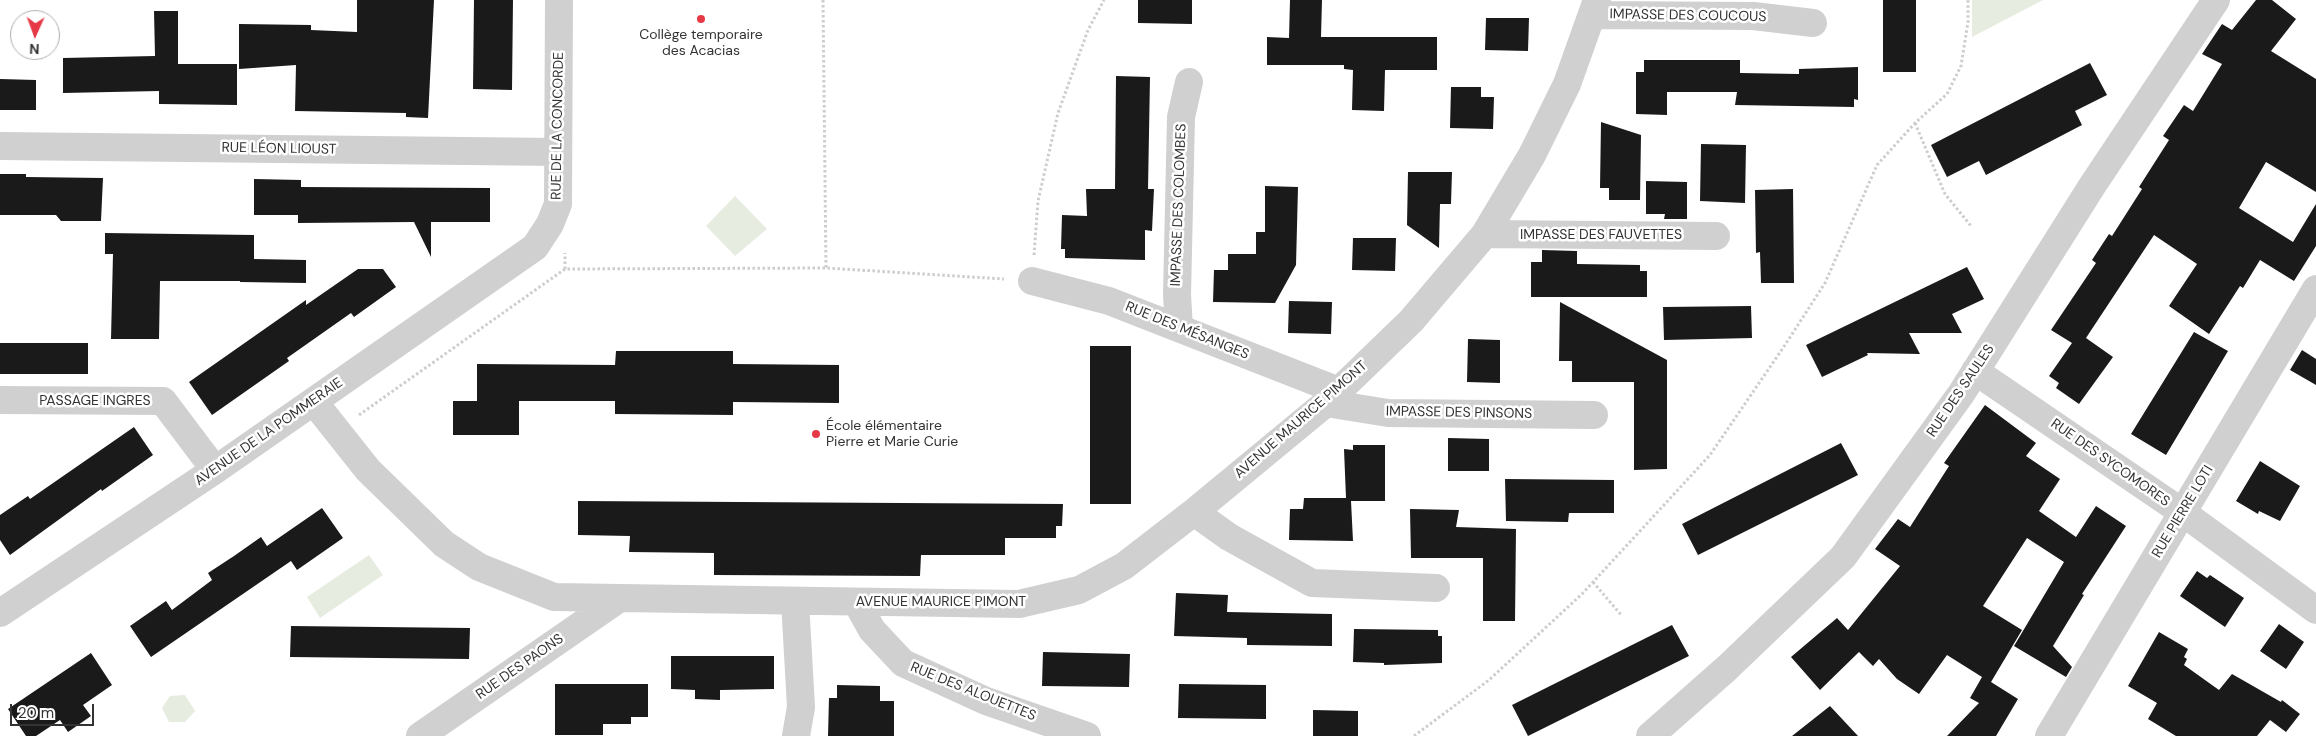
<!DOCTYPE html>
<html>
<head>
<meta charset="utf-8">
<style>
  body { margin:0 }
  #map { position:relative; width:2316px; height:736px; overflow:hidden; background:#fff; font-family:"DM Sans",sans-serif }
  canvas { display:block }
  .north { position:absolute; left:10px; top:10px; width:50px; height:50px; box-sizing:border-box; background:#fff; border:1px solid #adadad; border-radius:50%; rotate:182deg; font-size:14px; font-weight:700; line-height:20px; text-align:center; color:#333 }
  .north::after { content:''; display:block; margin:auto; width:18px; height:22px; background:#e63946; clip-path:polygon(50% 0,100% 100%,50% 72%,0 100%) }
  .scale { position:absolute; left:10px; top:704px; width:84px; height:22px; box-sizing:border-box; border:2px solid #333; border-top:0; padding-left:6px; font-size:15px; line-height:18px; white-space:nowrap; color:#333; -webkit-text-stroke:4px #fff; paint-order:stroke }
</style>
</head>
<body>
<div id="map">
<canvas width="2316" height="736"></canvas>
<div class="north">N</div>
<div class="scale">20 m</div>
</div>
<script>
const context = document.querySelector('canvas').getContext('2d');
context.lineJoin = 'round';
function fillPath(path, color) {
  context.fillStyle = color;
  context.fill(path, 'evenodd');
}
function stroke(path, color, width, dash) {
  context.strokeStyle = color;
  context.lineWidth = width;
  context.lineCap = dash ? 'butt' : 'round';
  context.setLineDash(dash || []);
  context.stroke(path);
}
function write(font, color, halo, rows, align = 'center') {
  context.font = font + ' "DM Sans",sans-serif';
  context.lineWidth = 5;
  context.setLineDash([]);
  context.textBaseline = 'middle';
  context.strokeStyle = halo;
  context.fillStyle = color;
  for (const [text, x, y, turn = 0] of rows) {
    context.save();
    context.translate(x, y);
    context.rotate((+turn || 0) * Math.PI / 180);
    context.textAlign = isNaN(turn) ? turn : align;
    if (halo) context.strokeText(text, 0, 0);
    context.fillText(text, 0, 0);
    context.restore();
  }
}
const green = new Path2D(`
  M1972,0H2043L1972,37Z
  M735,196L767,229L735,256L706,226Z
  M369,555L383,575L320,618L307,597Z
  M185,695L195,711L185,722H169L162,708L170,696Z`);
const building = new Path2D(`
  M357,0H434L428,118L406,117V113L295,111L296,65L239,69V24L311,25V30L357,32Z
  M474,0H513L512,90L473,89Z
  M1138,0H1192V24L1138,23Z
  M1290,0H1322L1321,37H1437V70H1385L1384,111L1352,110L1353,70L1344,69V65H1267V37L1289,38Z
  M1883,0H1916V72H1883Z
  M2256,0H2272L2296,19L2271,51L2316,79V192L2266,162L2239,208L2293,242L2316,204V246L2294,281L2260,260L2243,288L2240,286L2209,334L2169,306L2197,264L2154,235L2086,338L2113,357L2079,404L2056,388L2059,383L2049,376L2072,343L2051,330L2096,263L2092,260L2109,234L2112,236L2142,189L2139,187L2169,140L2163,136L2184,105L2193,111L2222,64L2202,54L2222,24L2232,30Z
  M154,11H178V64H237V105L159,104V91L63,93V58L155,56Z
  M1486,18H1529L1528,51L1485,50Z
  M1644,60H1740V73L1799,74V69L1858,67V100L1854,99V107L1735,105L1737,92H1667V115L1636,114V72H1644Z
  M2090,63L2107,95L2075,111L2082,125L1986,175L1979,161L1947,177L1931,145Z
  M1116,76L1150,77L1148,189H1154L1152,231L1145,230V260L1065,258V249H1061L1062,215L1087,216L1086,189H1115Z
  M0,79L36,80V110H0Z
  M1451,87H1481V97H1494L1493,129L1450,128Z
  M1601,122L1641,135L1640,200H1609V188H1600Z
  M1701,144L1746,145L1745,203L1700,201Z
  M1408,172H1452L1451,204H1440L1439,248L1407,225Z
  M0,174H26V177L103,178L101,221H61L56,215H0Z
  M254,179L301,180V187L490,188V222H431V257L414,222L298,223V215H254Z
  M1646,181L1687,182V219H1664L1665,214H1646Z
  M1265,186L1298,187L1296,265L1275,303L1213,302L1214,270H1228V254H1256V232H1265Z
  M1793,189L1794,283H1761L1760,252L1756,253L1755,190Z
  M105,233L254,235V259L306,260V283L240,282V281H160L159,339H111L113,254H105Z
  M1353,238H1396L1395,271L1352,270Z
  M1542,250L1577,251V264L1640,265V271H1647V297H1531V262H1542Z
  M1967,267L1984,299L1952,314L1962,333H1909L1920,354L1867,353L1868,355L1822,377L1806,345Z
  M358,269H383L396,287L354,317L351,313L287,358L289,361L212,415L189,382L306,300V305Z
  M1289,301L1332,302L1331,334L1288,333Z
  M1560,302L1667,360V469L1634,470V382H1572V361H1559Z
  M1751,306L1752,338L1664,340L1663,307Z
  M2194,332L2228,351L2166,455L2131,434Z
  M1468,339L1500,340V383L1467,382Z
  M0,343H88V374H0Z
  M1090,346H1131V504H1090Z
  M2302,350L2316,359V385L2290,370Z
  M616,351H733V364L839,365V403L733,402V415L615,414V401H519V435H453V401H477V364L615,365Z
  M1985,405L2036,443L2026,456L2060,479L2039,511L2076,537L2096,506L2126,526L2082,594L2084,595L2053,646L2072,667L2066,677L2014,646L2064,562L2027,538L1983,606L2022,630L1991,682L2018,699L1996,736H1947L1979,703L1970,698L1982,677L1947,655L1919,694L1897,679L1879,659L1873,666L1859,652L1820,690L1791,657L1837,618L1848,630L1900,566L1875,549L1898,519L1910,527L1949,466L1944,463Z
  M134,427L153,455L102,491L101,489L10,555L0,540V515L28,496L30,499Z
  M1448,438L1489,439V471H1448Z
  M1841,443L1858,475L1698,555L1682,524Z
  M1353,445H1385V501H1351L1353,541L1289,540L1290,509H1303L1304,498H1346L1344,449L1353,450Z
  M2260,461L2300,486L2280,521L2259,511L2258,514L2236,501Z
  M1505,479L1614,480V513H1569L1568,522L1506,521Z
  M578,501L1063,504L1062,526H1056V538H1005V555H921L920,576L714,575V553L629,552L630,536L578,535Z
  M322,508L343,538L297,570L291,561L151,657L130,626L166,601L172,610L212,580L208,573L234,556L261,537L267,546Z
  M1410,509L1459,510L1456,527L1516,529L1515,621H1483V558H1411Z
  M2197,571L2207,578L2210,575L2244,598L2225,627L2180,596Z
  M1176,593L1228,595L1227,612L1332,614V646L1247,645V638L1174,636Z
  M2279,624L2304,642L2286,669L2260,651Z
  M1672,625L1689,656L1528,736L1512,705Z
  M291,626L470,628L469,659L290,657Z
  M1354,629L1438,630V636H1442V663L1384,665V663L1353,662Z
  M2159,632L2188,649L2184,657L2187,659L2184,665L2219,690L2232,674L2281,702L2282,700L2300,714L2286,732L2270,720L2257,736H2176L2148,719L2157,703L2128,686Z
  M1043,652L1130,654L1129,687L1042,686Z
  M91,653L112,685L83,705L91,716L68,732L60,720L36,736H26L8,709Z
  M671,656H774V689L720,690V700L695,699V690L671,689Z
  M555,684H648V717H631V724H603V735H555Z
  M1179,684L1266,685V719L1178,718Z
  M837,685L880,686V701H894V736H828L829,698H837Z
  M1830,706L1858,736H1792Z
  M1313,710L1358,711V736H1313Z`);
const path = new Path2D(`
  M823,0L826,268
  M1915,123L1945,194L1971,226
  M1034,255L1038,201L1058,113L1088,30L1104,0
  M565,269V253
  M359,415L565,269L826,268L1004,279
  M1593,582L1622,616
  M1414,736L1489,680L1582,594L1710,455L1785,345L1825,283L1877,165L1915,123L1947,94L1961,66L1968,22V0`);
const minor = new Path2D(`
  M1592,15L1753,16L1813,23
  M0,146L558,152
  M1485,234L1716,236
  M1032,281L1109,301L1339,391
  M1179,328L1177,295L1181,117L1189,82
  M1975,371L2182,512L2316,610
  M0,400L163,401L215,470
  M314,402L368,470L444,544L479,567L554,597L1019,604L1079,590L1124,566L1194,512L1326,403L1411,321L1485,234L1532,155L1567,84L1597,0
  M1326,403L1388,413L1594,415
  M1194,512L1229,537L1312,583L1436,588
  M795,601L801,707L796,736
  M857,603L872,630L903,663L986,701L1087,736
  M0,613L215,470L535,247L550,224L558,204L559,0
  M420,736L620,598
  M1650,736L1727,668L1843,557L1961,394L2092,186L2216,0
  M2049,736L2316,289`);
const markers = [
  [701,19,5,"#e63946"],
  [816,434,5,"#e63946"]
];
const streetNames = [
  ["IMPASSE DES COUCOUS",1688,16,1],
  ["RUE DE LA CONCORDE",558,126,-89],
  ["RUE LÉON LIOUST",279,149,1],
  ["IMPASSE DES COLOMBES",1179,205,-88],
  ["IMPASSE DES FAUVETTES",1601,235],
  ["RUE DES MÉSANGES",1187,331,22],
  ["RUE DES SAULES",1961,391,-56],
  ["PASSAGE INGRES",95,401],
  ["IMPASSE DES PINSONS",1459,413,1],
  ["AVENUE MAURICE PIMONT",1301,420,-41],
  ["AVENUE DE LA POMMERAIE",269,432,-35],
  ["RUE DES SYCOMORES",2110,463,35],
  ["RUE PIERRE LOTI",2183,512,-59],
  ["AVENUE MAURICE PIMONT",941,602],
  ["RUE DES PAONS",520,667,-35],
  ["RUE DES ALOUETTES",973,692,22]
];
const poiNames = [
  ["Collège temporaire",701,35],
  ["des Acacias",701,51],
  ["École élémentaire",826,426,"left"],
  ["Pierre et Marie Curie",826,442,"left"]
];
fillPath(green, '#e6ecdf');
fillPath(building, '#1a1a1a');
stroke(path, '#cdcdcd', 3, [2.5, 2.5]);
stroke(minor, '#d0d0d0', 28);
for (const [x, y, r, color] of markers) {
  const dot = new Path2D();
  dot.arc(x, y, r, 0, 2 * Math.PI);
  context.fillStyle = color;
  context.fill(dot);
  stroke(dot, '#fff', 2);
}
write('14px', '#333', '#fff', streetNames);
write('14px', '#333', '#fff', poiNames);
</script>
</body>
</html>
